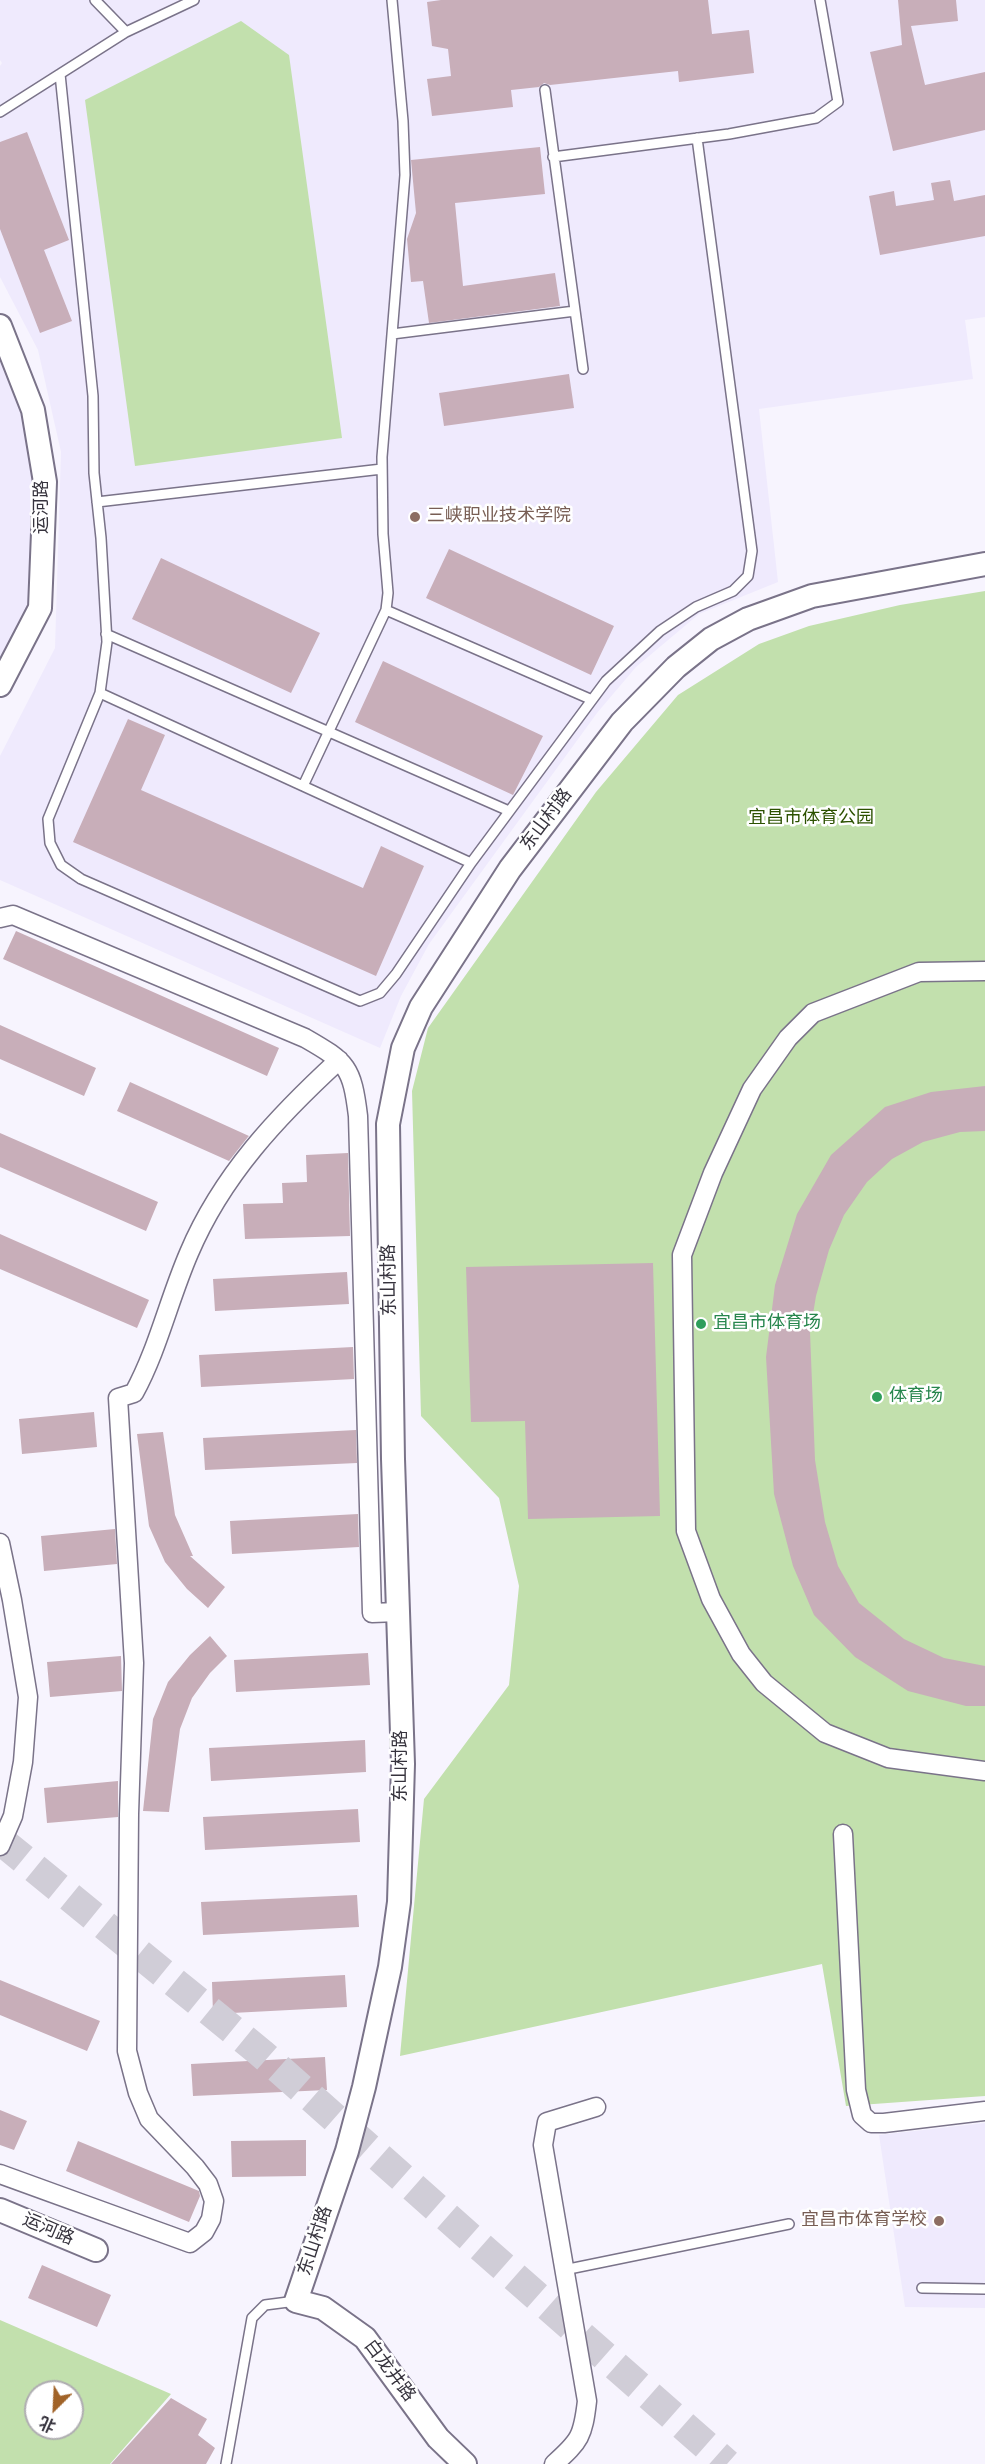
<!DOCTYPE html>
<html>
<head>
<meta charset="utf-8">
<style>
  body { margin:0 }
  #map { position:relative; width:985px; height:2464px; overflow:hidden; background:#f7f4fe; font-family:"Titillium Web","Noto Sans SC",sans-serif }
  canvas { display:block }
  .north { position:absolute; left:24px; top:2380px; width:60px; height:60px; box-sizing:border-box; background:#fff; border:2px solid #afadb1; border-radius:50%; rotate:204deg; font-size:16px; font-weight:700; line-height:24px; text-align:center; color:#36333d }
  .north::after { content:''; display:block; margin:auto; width:21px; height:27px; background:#a16328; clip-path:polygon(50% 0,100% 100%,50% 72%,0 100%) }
</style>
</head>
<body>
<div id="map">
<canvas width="985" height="2464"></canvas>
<div class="north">北</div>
</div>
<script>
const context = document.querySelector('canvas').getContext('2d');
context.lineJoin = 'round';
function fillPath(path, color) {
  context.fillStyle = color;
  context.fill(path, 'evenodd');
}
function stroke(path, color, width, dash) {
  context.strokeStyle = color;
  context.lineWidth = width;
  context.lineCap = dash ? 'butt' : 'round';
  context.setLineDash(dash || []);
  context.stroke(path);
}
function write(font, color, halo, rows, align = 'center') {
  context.font = font + ' "Titillium Web","Noto Sans SC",sans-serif';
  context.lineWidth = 5;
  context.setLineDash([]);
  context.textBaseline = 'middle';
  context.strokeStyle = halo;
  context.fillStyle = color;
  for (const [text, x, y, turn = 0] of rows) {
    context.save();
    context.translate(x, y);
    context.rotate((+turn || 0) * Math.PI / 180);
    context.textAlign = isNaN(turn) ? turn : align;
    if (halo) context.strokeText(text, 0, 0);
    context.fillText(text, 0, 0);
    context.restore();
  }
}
const built = new Path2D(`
  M0,0H985V317L965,320L973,379L759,409L778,582L699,614L636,667L597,713L429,944L401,996L380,1048L0,880V756L55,648L61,452L38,350L0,277V66L2,63L0,60Z
  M0,341L11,369L40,481L35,607L0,660Z
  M985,2123V2308L905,2307L879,2135Z`);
const green = new Path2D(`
  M241,21L289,55L342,438L135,466L85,100Z
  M985,591V2096L846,2106L822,1964L400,2056L424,1799L509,1685L519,1586L499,1498L421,1416L412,1091L428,1028L596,792L678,695L759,644L809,626L900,605Z
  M0,2320L171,2394L110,2464H0ZM36,2392H72V2428H36Z`);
const building = new Path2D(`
  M441,0H708L712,34L749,30L754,73L679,82L678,71L550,85L544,83L539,87L511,90L513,107L432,116L427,79L451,76L448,49L432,46L427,2Z
  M898,0H956L958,21L911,26L925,85L985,72V130L893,151L870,52L902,45Z
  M27,132L69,240L44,250L72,321L40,333L0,229V142Z
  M540,147L545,194L455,203L463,286L555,273L560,306L429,323L423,281L411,282L407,239L416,213L411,160Z
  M950,180L954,201L985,195V236L880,255L869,196L894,191L896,206L934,200L931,183Z
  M569,374L574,408L444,426L439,393Z
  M449,549L614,626L591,675L426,598Z
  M161,558L320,633L291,693L132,619Z
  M383,661L543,736L513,795L355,722Z
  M128,719L165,735L141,790L363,888L381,846L424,866L376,976L73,842Z
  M16,931L279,1048L267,1076L3,959Z
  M0,1025L96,1068L84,1096L0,1059Z
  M130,1082L249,1136L248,1137L229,1161L117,1111Z
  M985,1086V1131L960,1132L923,1142L892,1159L867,1182L844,1215L829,1250L816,1296L810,1332L815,1460L825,1522L838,1566L859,1603L904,1639L944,1658L985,1666V1706H966L908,1691L855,1657L814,1615L793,1566L774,1494L766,1357L775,1285L797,1214L831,1155L885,1107L931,1092Z
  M0,1133L158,1202L146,1231L0,1167Z
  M348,1153L350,1236L245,1239L243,1204L283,1203L282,1183L307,1182L306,1155Z
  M0,1234L149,1300L137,1328L0,1269Z
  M653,1263L660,1516L528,1519L525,1421L471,1422L466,1267Z
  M347,1272L349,1304L215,1311L213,1279Z
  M353,1347L354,1379L201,1387L199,1355Z
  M94,1412L97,1447L22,1454L19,1419Z
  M356,1430L357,1463L205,1470L203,1438Z
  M163,1432L175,1515L193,1556H190L225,1587L208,1608L187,1589L165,1562L149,1526L137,1434Z
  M358,1514L359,1547L232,1554L230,1521Z
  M115,1529L117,1564L44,1571L41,1536Z
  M210,1636L227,1656L210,1673L192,1698L180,1729L169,1812L143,1811L153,1719L168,1682L190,1655Z
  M368,1653L370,1685L236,1692L234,1660Z
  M121,1656L122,1691L50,1697L47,1662Z
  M365,1740L366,1772L211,1781L209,1748Z
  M118,1781V1817L47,1823L44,1788Z
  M358,1809L360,1842L205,1850L203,1817Z
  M357,1895L359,1927L203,1935L201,1902Z
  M345,1975L347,2007L213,2014L212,1982Z
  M0,1980L100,2021L87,2051L0,2015Z
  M325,2057L327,2090L193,2096L191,2064Z
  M0,2110L27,2121L14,2150L0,2145Z
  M306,2140V2176L232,2177L231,2141Z
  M78,2141L199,2191L200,2196L189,2222L66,2171Z
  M42,2265L111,2295L97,2327L28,2298Z
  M171,2398L207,2419L198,2435L215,2448L206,2464H111Z`);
const primaryTunnel = new Path2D(`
  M0,1840L261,2053L727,2464`);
const service = new Path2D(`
  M95,0L126,32
  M60,74L93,396L94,473L101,538L107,642L100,693L48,819L50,843L61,865L81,879L360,1001L380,993L396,974L471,863L606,681L660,631L696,607L733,591L748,576L752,551L697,138
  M545,90L583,369
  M0,112L126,32L194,0
  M553,157L729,134L816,118L838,102L820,0
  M392,334L575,311
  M97,502L382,469
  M386,610L590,699
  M106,634L509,811
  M100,693L471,863
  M303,786L386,610L388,593L383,534L382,457L405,175L403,121L392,0
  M564,2270L789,2224
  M922,2288L985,2289
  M226,2464L252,2318L265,2305L296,2301`);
const minor = new Path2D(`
  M0,918L13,915L305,1038C347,1062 352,1067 358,1116L372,1613L398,1612
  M985,971L919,972L813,1013L788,1038L752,1089L713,1173L682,1255L686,1531L711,1599L741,1654L764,1683L825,1733L888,1758L985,1771
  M0,1543L12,1600L28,1697L23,1762L13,1816L0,1846
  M843,1834L856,2090L862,2115L871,2123H884L985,2111
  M0,2174L190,2243L204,2232L211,2219L214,2201L208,2184L195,2167L149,2119L138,2093L127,2051L129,1814L134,1663L118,1398L134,1393C158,1349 169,1299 189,1253C222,1175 278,1116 339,1060
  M554,2464C580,2441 583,2436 587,2401L543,2145L547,2122L596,2107`);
const tertiary = new Path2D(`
  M0,326L33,410L45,482L40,608L0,685
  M0,2210L96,2250
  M465,2464L438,2438L365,2338L323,2308L296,2301L347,2151L364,2087L390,1967L399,1902L403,1764L393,1459L388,1124L403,1048L421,1007L510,869L622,722L676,667L711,639L748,619L812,596L985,564`);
const markers = [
  [415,517,6,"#8d6e63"],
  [701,1324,6,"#2e9e5b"],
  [877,1397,6,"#2e9e5b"],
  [939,2221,6,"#8d6e63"]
];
const streetNames = [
  ["运河路",43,507,-90],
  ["东山村路",547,820,-53],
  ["东山村路",390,1280,-91],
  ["东山村路",402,1766,-90],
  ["运河路",48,2230,23],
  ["东山村路",316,2241,-72],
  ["白龙井路",389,2371,53]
];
const educationNames = [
  ["三峡职业技术学院",427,517],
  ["宜昌市体育学校",927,2221,"right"]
];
const parkNames = [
  ["宜昌市体育公园",811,819]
];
const leisureNames = [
  ["宜昌市体育场",713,1324],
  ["体育场",889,1397]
];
fillPath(built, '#efeafd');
fillPath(green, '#c2e0ad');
fillPath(building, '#c8aeb9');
stroke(primaryTunnel, '#d0cdd7', 30, [30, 15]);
stroke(service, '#7a7389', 12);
stroke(minor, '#7a7389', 21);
stroke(tertiary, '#7a7389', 26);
stroke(service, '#fff', 9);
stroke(minor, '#fff', 18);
stroke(tertiary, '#fff', 22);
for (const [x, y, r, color] of markers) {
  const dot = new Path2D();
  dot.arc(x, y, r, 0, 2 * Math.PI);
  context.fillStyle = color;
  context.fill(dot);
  stroke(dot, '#fff', 2);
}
write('18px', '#36333d', '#fff', streetNames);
write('18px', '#785e54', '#fff', educationNames, 'left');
write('18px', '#2c5100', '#fff', parkNames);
write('18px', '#27864d', '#fff', leisureNames, 'left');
</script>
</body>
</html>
